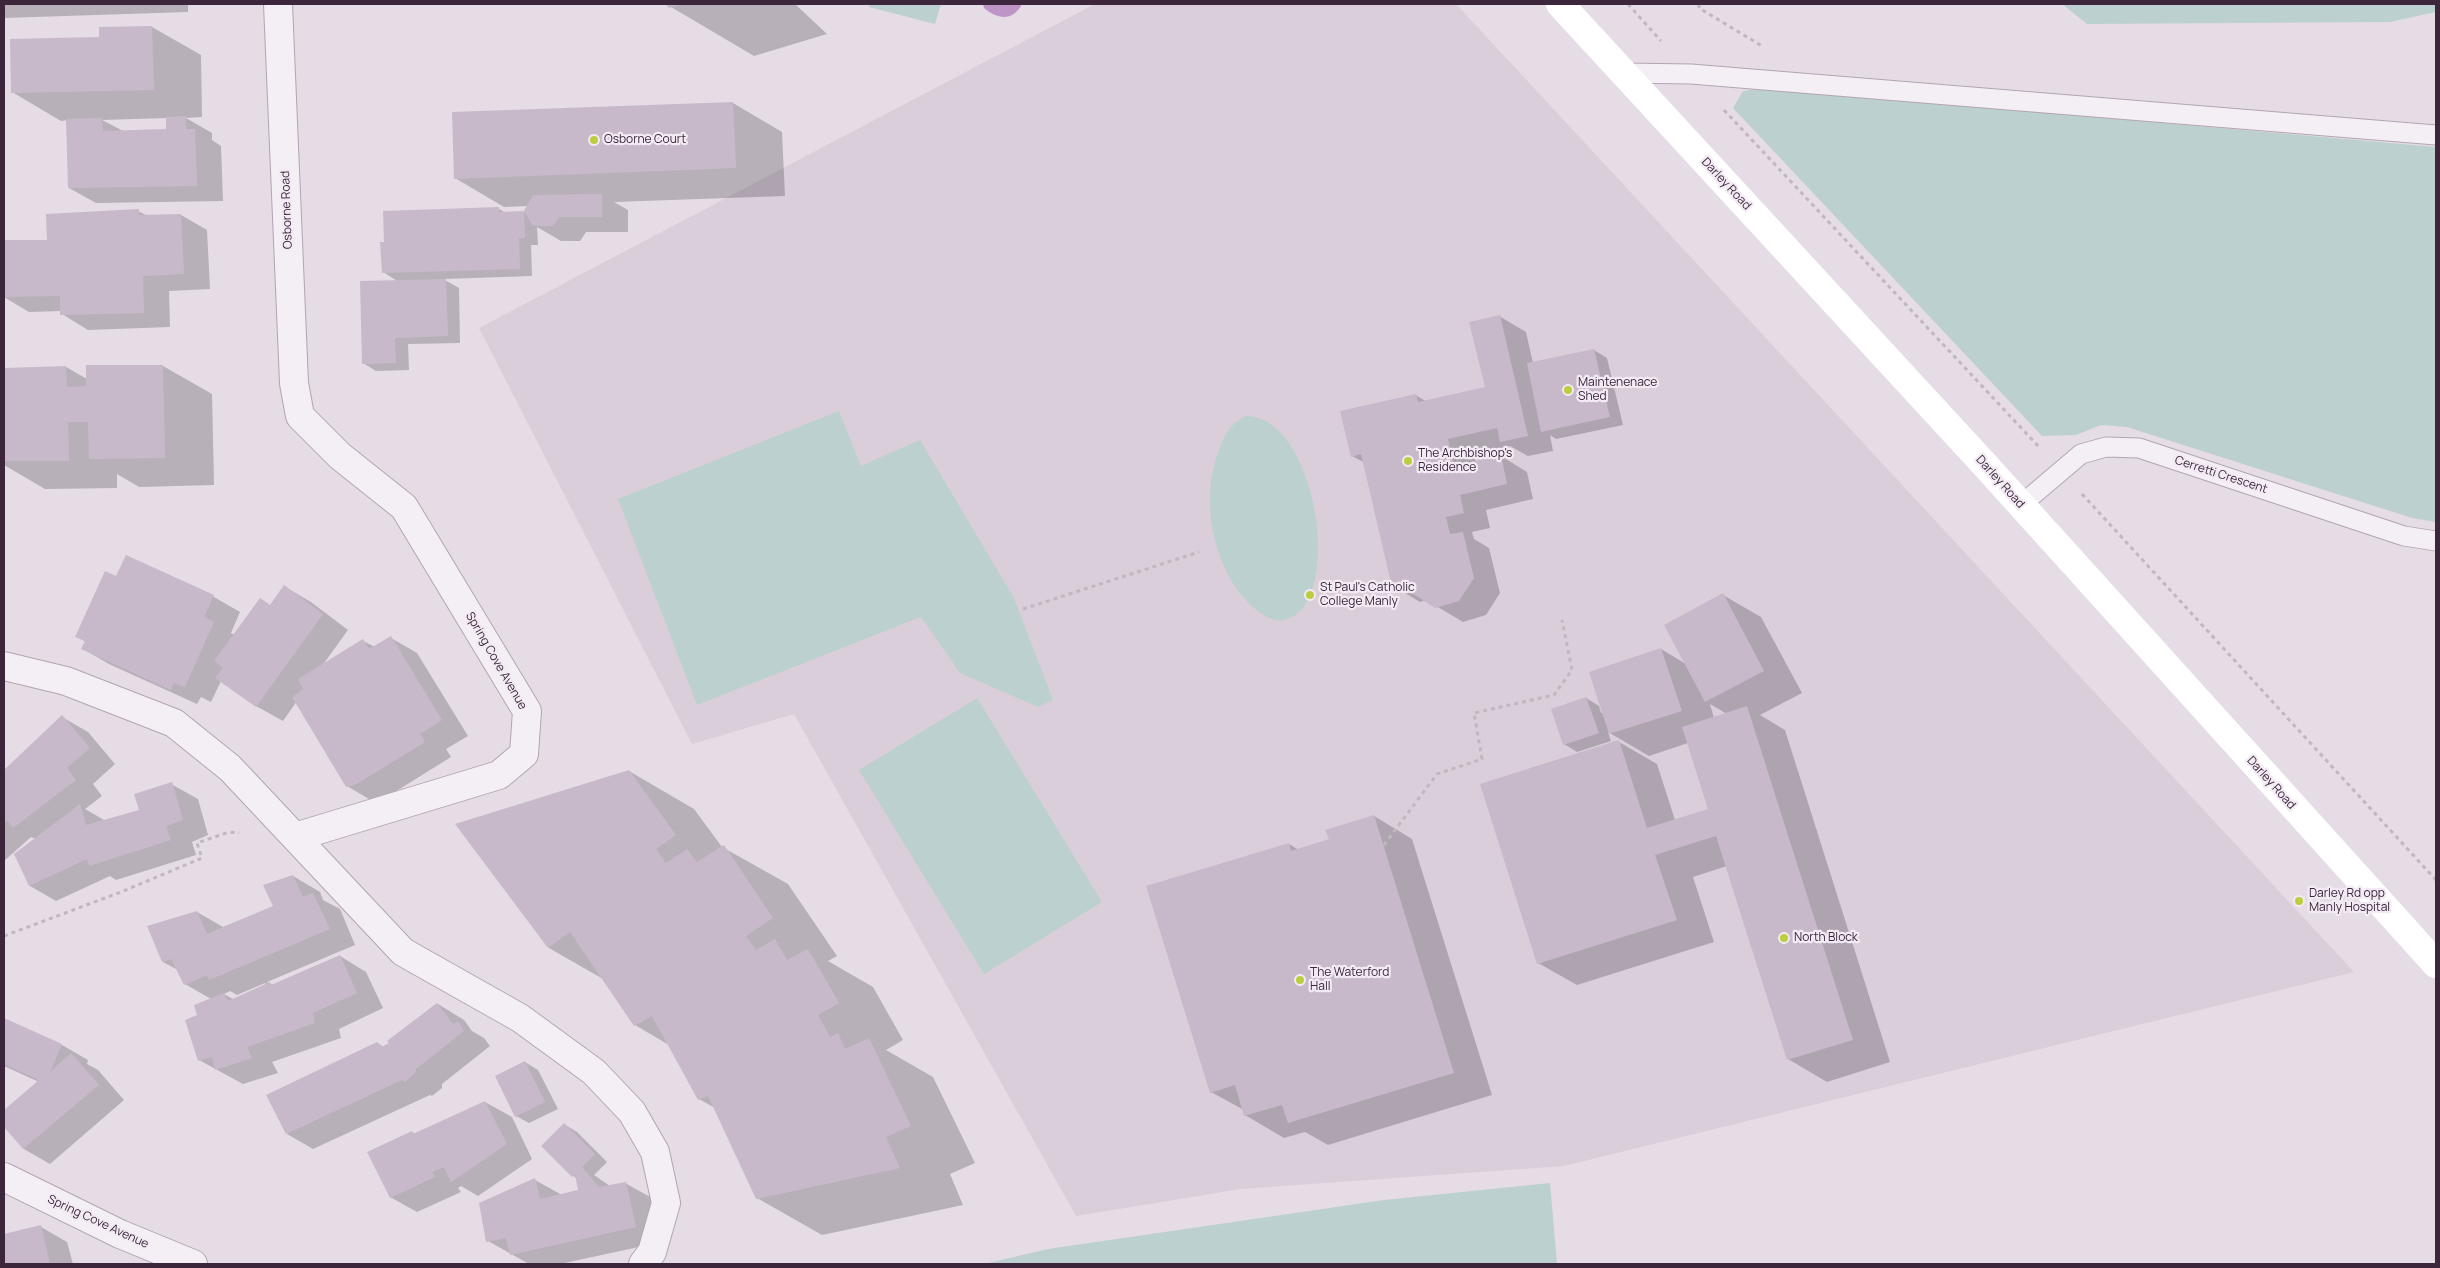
<!DOCTYPE html>
<html>
<head>
<meta charset="utf-8">
<style>
  body { margin:0 }
  #map { position:relative; width:2440px; height:1268px; overflow:hidden; background:#e5dce6; font-family:Manrope,sans-serif }
  canvas { display:block }
  .frame { position:absolute; inset:0; border:5px solid #3b263c; pointer-events:none }
</style>
</head>
<body>
<div id="map">
<canvas width="2440" height="1268"></canvas>
<div class="frame"></div>
</div>
<script>
const context = document.querySelector('canvas').getContext('2d');
context.lineJoin = 'round';
function fillPath(path, color) {
  context.fillStyle = color;
  context.fill(path, 'evenodd');
}
function stroke(path, color, width, dash) {
  context.strokeStyle = color;
  context.lineWidth = width;
  context.lineCap = dash ? 'butt' : 'round';
  context.setLineDash(dash || []);
  context.stroke(path);
}
function write(font, color, halo, rows, align = 'center') {
  context.font = font + ' Manrope,sans-serif';
  context.lineWidth = 4.5;
  context.setLineDash([]);
  context.textBaseline = 'middle';
  context.strokeStyle = halo;
  context.fillStyle = color;
  for (const [text, x, y, turn = 0] of rows) {
    context.save();
    context.translate(x, y);
    context.rotate((+turn || 0) * Math.PI / 180);
    context.textAlign = isNaN(turn) ? turn : align;
    if (halo) context.strokeText(text, 0, 0);
    context.fillText(text, 0, 0);
    context.restore();
  }
}
const built = new Path2D(`
  M1095,4H1456L2354,972L1564,1166L1241,1189L1076,1216L794,714L692,744L479,328Z`);
const green = new Path2D(`
  M870,4H941L935,24L869,7Z
  M2062,4H2436V12L2390,22L2087,24Z
  M1765,88L2436,147V522L2412,518L2127,427L2101,425L2076,435L2042,436L1733,108L1743,91Z
  M839,411L861,466L920,440L1014,598L1053,700L1038,707L960,673L921,617L697,705L618,499Z
  M1246,416C1318,416 1346,609 1284,620C1272,622 1262,615 1254,608C1213,572 1199,499 1219,450C1225,434 1230,424 1246,416Z
  M977,698L1102,902L984,974L859,770Z
  M1550,1183L1557,1264H984L1048,1249L1384,1200Z`);
const water = new Path2D(`
  M983,4H1022C1013,22 997,19 984,8Z`);
const shadow = new Path2D(`
  M4,4H188V12L4,18Z
  M666,4H795L827,34L754,56Z
  M152,27L201,55L202,117L186,118L212,133V140L221,146L223,201L96,203L69,188L68,120L61,121L12,92L100,39V28ZM167,118V131H123L102,120Z
  M733,103L782,132L785,196L614,202L628,210V232H586L580,241H561L537,227L538,245H531L532,276L443,279L459,288L460,343L408,344L409,370L376,371L363,363L399,282L383,272L499,209L506,213L525,212L529,206L504,207L455,178Z
  M138,211L148,216L181,215L207,230L210,289L169,291L170,327L88,330L62,314L61,311L29,312L4,297V242L48,241Z
  M1499,316L1526,332L1533,363L1594,350L1607,358L1623,425L1556,439L1550,435L1553,451L1528,456L1510,446L1474,454L1476,462L1501,456L1527,472L1533,499L1486,510L1490,528L1472,532L1474,539L1489,548L1500,593L1486,615L1463,622L1426,600L1420,602L1393,586L1365,463L1352,456L1415,395L1426,401L1487,388Z
  M163,366L212,394L214,485L139,487L117,474V488L45,489L4,465V369L66,367L87,379Z
  M126,557L214,597L240,612L231,633L235,635L260,599L271,606L285,587L311,602L348,630L322,666L363,641L375,647L391,638L417,653L468,736L446,749L451,757L382,800L374,802L347,786L297,701L283,721L256,706L221,681L211,702L201,697L197,704L109,664L83,649L86,642L76,636L116,578Z
  M1723,595L1761,617L1802,693L1760,715L1785,730L1890,1062L1827,1082L1788,1059L1727,866L1693,877L1714,942L1577,985L1538,963L1619,742L1657,764L1675,820L1709,810L1688,743L1649,756L1608,732L1611,741L1577,752L1564,744L1586,698L1599,706L1601,713L1603,712L1661,649L1686,664ZM1710,704L1727,714L1714,718Z
  M62,717L88,732L115,764L93,784L102,796L85,809L106,821L140,811L171,784L198,799L208,835L192,842L196,855L116,880L110,876L56,901L30,886L15,854L35,839L31,837L4,861V772Z
  M629,771L694,809L722,847L788,884L837,956L828,961L873,987L903,1040L886,1050L933,1077L975,1163L950,1174L963,1205L822,1235L757,1198L715,1108L699,1099L669,1045L635,1025L603,979L549,948L457,824Z
  M1374,816L1412,839L1492,1095L1328,1145L1305,1132L1284,1138L1245,1115L1244,1110L1211,1092L1289,844L1299,850L1331,840Z
  M293,876L320,892L323,900L340,909L355,945L267,982L273,985L340,956L366,972L383,1008L339,1029L341,1038L272,1062L278,1073L243,1084L199,1060V1015L211,999L185,984L178,970L163,962L197,912L223,927L275,906ZM265,983L266,985L233,999L224,994L230,991L237,995Z
  M438,1004L464,1020L472,1031L484,1038L490,1046L442,1084V1088L432,1096L430,1095L313,1149L287,1134L377,1043L384,1047Z
  M4,1019L62,1045L88,1060L87,1064L98,1070L124,1100L50,1164L24,1149L4,1126V1112L39,1082L4,1066Z
  M525,1062L538,1070L558,1109L529,1123L516,1116Z
  M485,1102L512,1117L532,1159L478,1196L461,1186L458,1188L461,1192L417,1212L390,1197L412,1132L416,1135Z
  M564,1124L577,1132L607,1162L594,1175L610,1186L625,1183L652,1198L662,1242L560,1264H529L488,1241L535,1180L562,1195L580,1191L577,1179L542,1146Z
  M41,1227L67,1242L73,1264H4V1235Z`);
const building = new Path2D(`
  M665,4H683L669,8Z
  M152,26L154,90L11,93L10,39L99,37V27Z
  M733,102L736,168L454,179L452,112Z
  M186,116V129H195L197,186L68,188L66,119L102,118L103,131L166,129V117Z
  M602,194V217H559L553,226H533L524,211L533,195Z
  M499,207V212L524,211L525,238H519L520,269L382,273L380,242H384L383,211Z
  M139,209V215L181,214L184,274L143,276L144,313L60,315V296L4,297V240H47L46,214Z
  M446,279L448,336L395,338L396,363L362,364L360,281Z
  M1500,315L1528,436L1500,442L1497,428L1448,439L1454,466L1501,455L1507,484L1460,495L1464,513L1446,517L1450,534L1463,532L1474,578L1459,601L1435,608L1412,593L1410,583L1392,587L1361,454L1351,457L1340,411L1416,394L1418,402L1485,387L1469,322Z
  M1594,349L1610,417L1541,432L1527,363Z
  M86,365H163L165,458L89,459L88,422H68L69,461H4V368L66,366L67,387L86,386Z
  M126,555L214,595L204,617L214,622L185,687L174,683L171,690L81,649L85,641L75,637L105,571L116,576Z
  M284,585L323,614L256,707L215,678L223,668L214,661L260,598L270,605Z
  M1723,593L1764,671L1705,702L1664,625Z
  M391,636L442,720L420,734L425,742L355,785L346,787L292,697L303,689L298,679L363,639L369,649Z
  M1661,648L1682,711L1609,734L1589,672Z
  M1586,697L1599,733L1563,745L1551,709Z
  M1747,706L1853,1040L1787,1060L1716,836L1655,855L1677,920L1537,964L1480,784L1619,740L1647,828L1708,809L1682,727Z
  M62,715L90,748L67,768L76,780L13,828L7,820L4,823V770Z
  M629,770L676,835L656,849L666,863L687,849L697,862L724,845L773,918L746,936L756,950L775,939L787,960L808,949L839,1003L818,1015L830,1037L838,1033L845,1049L869,1038L911,1126L886,1137L900,1168L756,1199L708,1096L698,1100L652,1016L634,1026L570,932L548,948L455,824Z
  M172,782L183,820L166,826L171,840L89,866L87,859L29,886L14,854L80,804L86,825L139,810L134,794Z
  M1374,815L1454,1073L1288,1123L1282,1105L1244,1116L1235,1085L1210,1093L1146,886L1289,843L1291,851L1329,839L1325,830Z
  M293,875L303,897L313,893L330,929L209,980L207,975L184,985L171,959L162,962L147,926L197,911L207,934L273,906L263,885Z
  M340,955L357,993L313,1013L315,1023L247,1047L252,1058L215,1070L212,1057L198,1061L185,1020L197,1015L194,1005L224,993L228,1001L270,982L271,985Z
  M437,1003L453,1024L458,1021L464,1031L416,1069L415,1073L405,1082L402,1080L286,1134L266,1095L377,1042L382,1047L389,1043L387,1041Z
  M4,1018L62,1044L50,1072L71,1053L99,1085L23,1149L4,1127V1110L39,1080L4,1064Z
  M525,1061L545,1102L515,1117L495,1076Z
  M485,1101L507,1144L451,1182L444,1167L432,1172L435,1177L390,1198L367,1152L412,1131L413,1134Z
  M564,1123L595,1154L582,1167L599,1187L626,1182L636,1227L510,1255L506,1238L486,1242L479,1203L535,1178L540,1199L578,1190L575,1174L572,1177L541,1146Z
  M41,1225L50,1264H4V1234Z`);
const path = new Path2D(`
  M1628,4L1661,41
  M1699,4V8L1762,46
  M1724,110L2039,447
  M2082,494L2436,880
  M1023,609L1199,552
  M1384,845L1437,774L1482,759L1474,713L1554,695L1572,670L1562,620
  M4,936L121,892L202,858L197,843L229,832L239,833`);
const lane = new Path2D(`
  M1624,73L1691,74L2436,135
  M2021,505L2081,454L2106,447L2139,448L2404,536L2436,541`);
const street = new Path2D(`
  M278,4L294,383L300,416L340,456L404,507L527,711L524,754L499,775L295,837
  M4,666L66,681L174,723L230,768L403,952L520,1018L594,1072L632,1112L655,1152L666,1203L652,1252L643,1264
  M4,1177L120,1234L193,1264`);
const secondary = new Path2D(`
  M1560,4L1985,465L2436,964`);
const markers = [
  [594,140,5,"#bbce3f"],
  [1568,390,5,"#bbce3f"],
  [1408,461,5,"#bbce3f"],
  [1310,595,5,"#bbce3f"],
  [2299,901,5,"#bbce3f"],
  [1784,938,5,"#bbce3f"],
  [1300,980,5,"#bbce3f"]
];
const poiNames = [
  ["Osborne Court",604,140],
  ["Maintenenace",1578,383],
  ["Shed",1578,397],
  ["The Archbishop's",1418,454],
  ["Residence",1418,468],
  ["St Paul's Catholic",1320,588],
  ["College Manly",1320,602],
  ["Darley Rd opp",2309,894],
  ["Manly Hospital",2309,908],
  ["North Block",1794,938],
  ["The Waterford",1310,973],
  ["Hall",1310,987]
];
const streetNames = [
  ["Darley Road",1726,184,47],
  ["Osborne Road",287,210,-92],
  ["Cerretti Crescent",2221,475,18],
  ["Darley Road",2000,482,48],
  ["Spring Cove Avenue",496,661,60],
  ["Darley Road",2271,783,48],
  ["Spring Cove Avenue",98,1222,25]
];
fillPath(built, '#dacedb');
fillPath(green, '#bdd0d0');
fillPath(water, '#bd96c7');
fillPath(shadow, '#0003');
fillPath(building, '#c7b9c9');
stroke(lane, '#b2a5b3', 21);
stroke(street, '#b2a5b3', 30);
stroke(path, '#c0b7c1', 3, [4, 4]);
stroke(lane, '#f4eff5', 19);
stroke(street, '#f4eff5', 28);
stroke(secondary, '#fff', 28);
for (const [x, y, r, color] of markers) {
  const dot = new Path2D();
  dot.arc(x, y, r, 0, 2 * Math.PI);
  context.fillStyle = color;
  context.fill(dot);
  stroke(dot, '#f3ebf4', 2);
}
write('12px', '#3b263c', '#f3ebf4', poiNames, 'left');
write('12px', '#3b263c', '#f3ebf4', streetNames);
</script>
</body>
</html>
